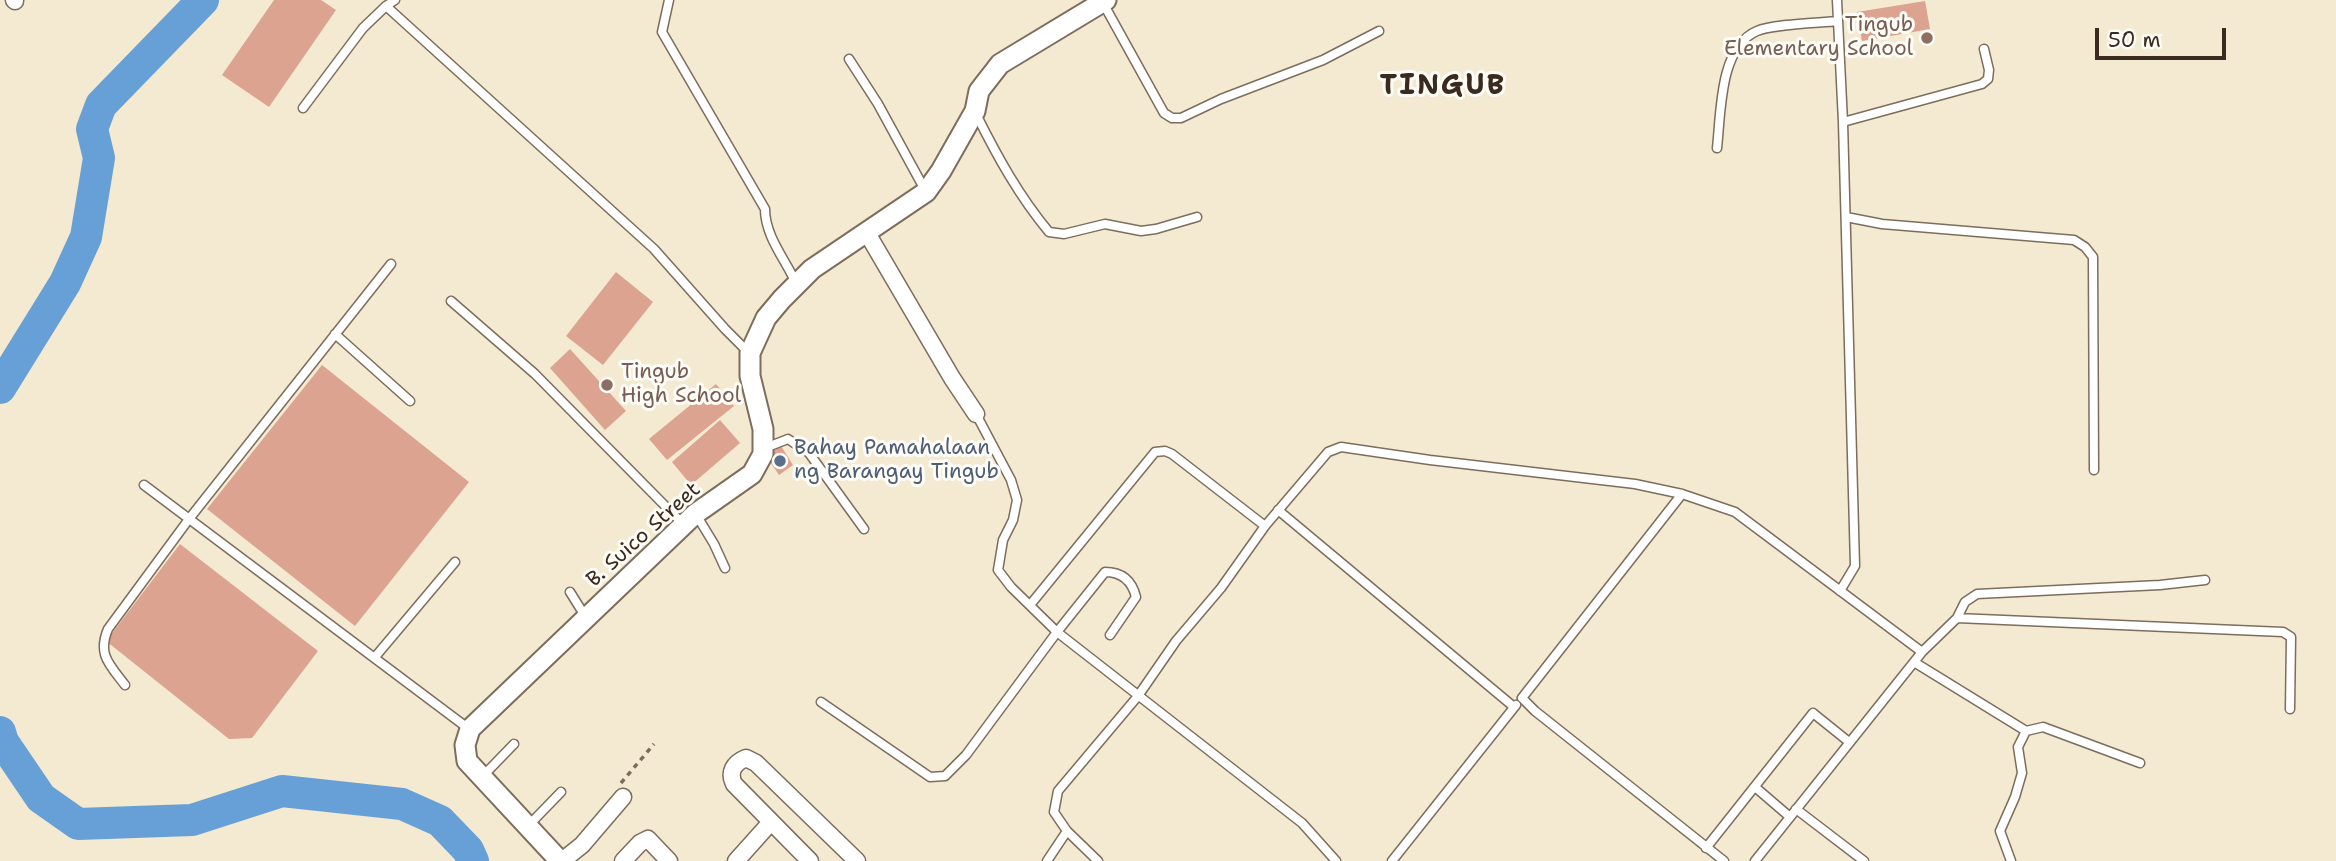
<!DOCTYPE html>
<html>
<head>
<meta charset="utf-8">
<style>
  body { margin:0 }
  #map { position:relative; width:2336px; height:861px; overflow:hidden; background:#f4e9d1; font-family:"Shantell Sans",sans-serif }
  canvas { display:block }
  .scale { position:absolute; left:2095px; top:28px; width:131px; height:32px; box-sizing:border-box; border:4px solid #3b2a1e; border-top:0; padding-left:9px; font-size:21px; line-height:24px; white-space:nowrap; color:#3b2a1e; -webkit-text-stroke:5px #fdfcf7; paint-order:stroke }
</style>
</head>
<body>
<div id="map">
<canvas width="2336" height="861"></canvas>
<div class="scale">50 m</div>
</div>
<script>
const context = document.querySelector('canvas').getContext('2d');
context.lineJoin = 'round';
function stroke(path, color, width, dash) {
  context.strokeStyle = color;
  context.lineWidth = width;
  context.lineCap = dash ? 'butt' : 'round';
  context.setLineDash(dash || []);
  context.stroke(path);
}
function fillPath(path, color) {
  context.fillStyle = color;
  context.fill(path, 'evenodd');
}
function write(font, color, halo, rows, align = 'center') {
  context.font = font + ' "Shantell Sans",sans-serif';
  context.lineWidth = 6;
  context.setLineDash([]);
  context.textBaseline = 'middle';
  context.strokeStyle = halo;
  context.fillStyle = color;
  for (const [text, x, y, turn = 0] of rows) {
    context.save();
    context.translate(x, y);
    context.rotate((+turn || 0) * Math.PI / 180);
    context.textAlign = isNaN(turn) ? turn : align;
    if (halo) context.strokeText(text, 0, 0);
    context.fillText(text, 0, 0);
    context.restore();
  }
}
const river = new Path2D(`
  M0,388L65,283L86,237L99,158L92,129L101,105L203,0
  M0,732L3,742L41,798L78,824L192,820L282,791L402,804L440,821L468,850L473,861`);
const building = new Path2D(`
  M274,0H321L336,10L269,107L222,75Z
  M1925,1L1930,29L1862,41L1857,12Z
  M616,272L653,302L603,365L566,336Z
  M570,349L626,411L605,430L550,368Z
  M322,365L469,482L355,626L207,509Z
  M716,384L734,406L667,460L649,439Z
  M720,420L740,443L691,485L672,462Z
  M781,446L793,465L779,475L766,456Z
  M180,544L318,651L252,738L229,739L106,641Z`);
const path = new Path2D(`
  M621,783L654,744`);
const service = new Path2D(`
  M669,0L662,32L765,209C765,236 785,259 796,283
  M1837,0L1843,122L1855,566L1840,591
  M1103,3L1164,113L1172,118H1181L1221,99L1323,60L1379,31
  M386,6L395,0
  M849,59L878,104L925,190
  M303,108L363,28L386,6L654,249L725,329L749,353
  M976,114C997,156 1019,196 1049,232L1064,234L1105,224L1141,231L1156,229L1197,217
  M1843,122L1982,84L1988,79L1989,70L1984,49
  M1717,148C1721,114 1719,47 1757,31C1773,24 1819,23 1838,21
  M1846,217L1882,224L2074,240L2085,247L2093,257L2094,470
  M451,301L535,374L683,524
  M335,334L410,401
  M976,414L1011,480L1017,500L1013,520L1003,540L998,570L1011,587L1057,632L1302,823L1336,861
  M765,448L788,439L809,453L864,529
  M144,485L469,729
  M1682,494L1522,698L1535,711L1724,861
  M1278,510L1514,707
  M697,516L714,544L725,568
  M570,592L585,616
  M1030,605L1155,452L1165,451L1172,454L1265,526
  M1957,618L1965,602L1977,594L2160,585L2205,580
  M375,657L455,562
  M1914,662L2026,731L2018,747L2022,773L2015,797L2000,831L2011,861
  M125,685C110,665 97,655 108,629L189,519L391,264
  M821,702L930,777L945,776L966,755L1057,632L1105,572C1122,572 1132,581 1136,597L1110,635
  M2026,731L2043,727L2140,763
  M482,777L514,744
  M1755,787L1790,817
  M1796,809L1864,861
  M529,825L561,792
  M1067,831L1054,812L1058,791L1138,696L1176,641L1221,588L1265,526L1328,452L1341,447L1430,460L1635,484L1682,494L1735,512L1922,652
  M1706,848L1813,713L1849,742
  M1047,861L1067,831L1098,861
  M1392,861L1516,705
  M1755,861L1922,652L1957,618L2283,632L2291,637L2290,709`);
const minor = new Path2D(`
  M14,0L15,1
  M867,233L952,378L976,414
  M562,861L582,845L623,797
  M623,861L640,843L648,839L669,861
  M736,861L771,822
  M810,861L734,784C728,772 734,763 746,758L756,763L857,861`);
const tertiary = new Path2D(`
  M560,861L467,761L465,745L470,729L695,514L752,474L763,454V429L750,376V353L766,318L782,299L812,269L926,192L941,171L975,111L979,91L1000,64L1106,0`);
const markers = [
  [1927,38,7,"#8d6e63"],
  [607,385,7,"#8d6e63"],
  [780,461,7,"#5c6f8a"]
];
const educationNames = [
  ["Tingub",1913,26],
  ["Elementary School",1913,50],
  ["Tingub",621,373,"left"],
  ["High School",621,397,"left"]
];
const serviceNames = [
  ["Bahay Pamahalaan",794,449],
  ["ng Barangay Tingub",794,473]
];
const streetNames = [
  ["B. Suico Street",644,535,-42]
];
const districtNames = [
  ["TINGUB",1443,87]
];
stroke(river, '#67a0d6', 32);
fillPath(building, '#dda391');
stroke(service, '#7c6d5d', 11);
stroke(minor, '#7c6d5d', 19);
stroke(tertiary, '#7c6d5d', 23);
stroke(path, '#7c6d5d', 3.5, [5, 5]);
stroke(service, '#fff', 8);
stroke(minor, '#fff', 16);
stroke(tertiary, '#fff', 19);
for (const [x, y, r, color] of markers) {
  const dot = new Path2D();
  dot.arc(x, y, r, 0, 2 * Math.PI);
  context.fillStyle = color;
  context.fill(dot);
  stroke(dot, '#fdfcf7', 2.5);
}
write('21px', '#785e54', '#fdfcf7', educationNames, 'right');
write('21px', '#4e5e75', '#fdfcf7', serviceNames, 'left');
write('21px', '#3b2a1e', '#fdfcf7', streetNames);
context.letterSpacing = '2px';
write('bold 28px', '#3b2a1e', '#fdfcf7', districtNames);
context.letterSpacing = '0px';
</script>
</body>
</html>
